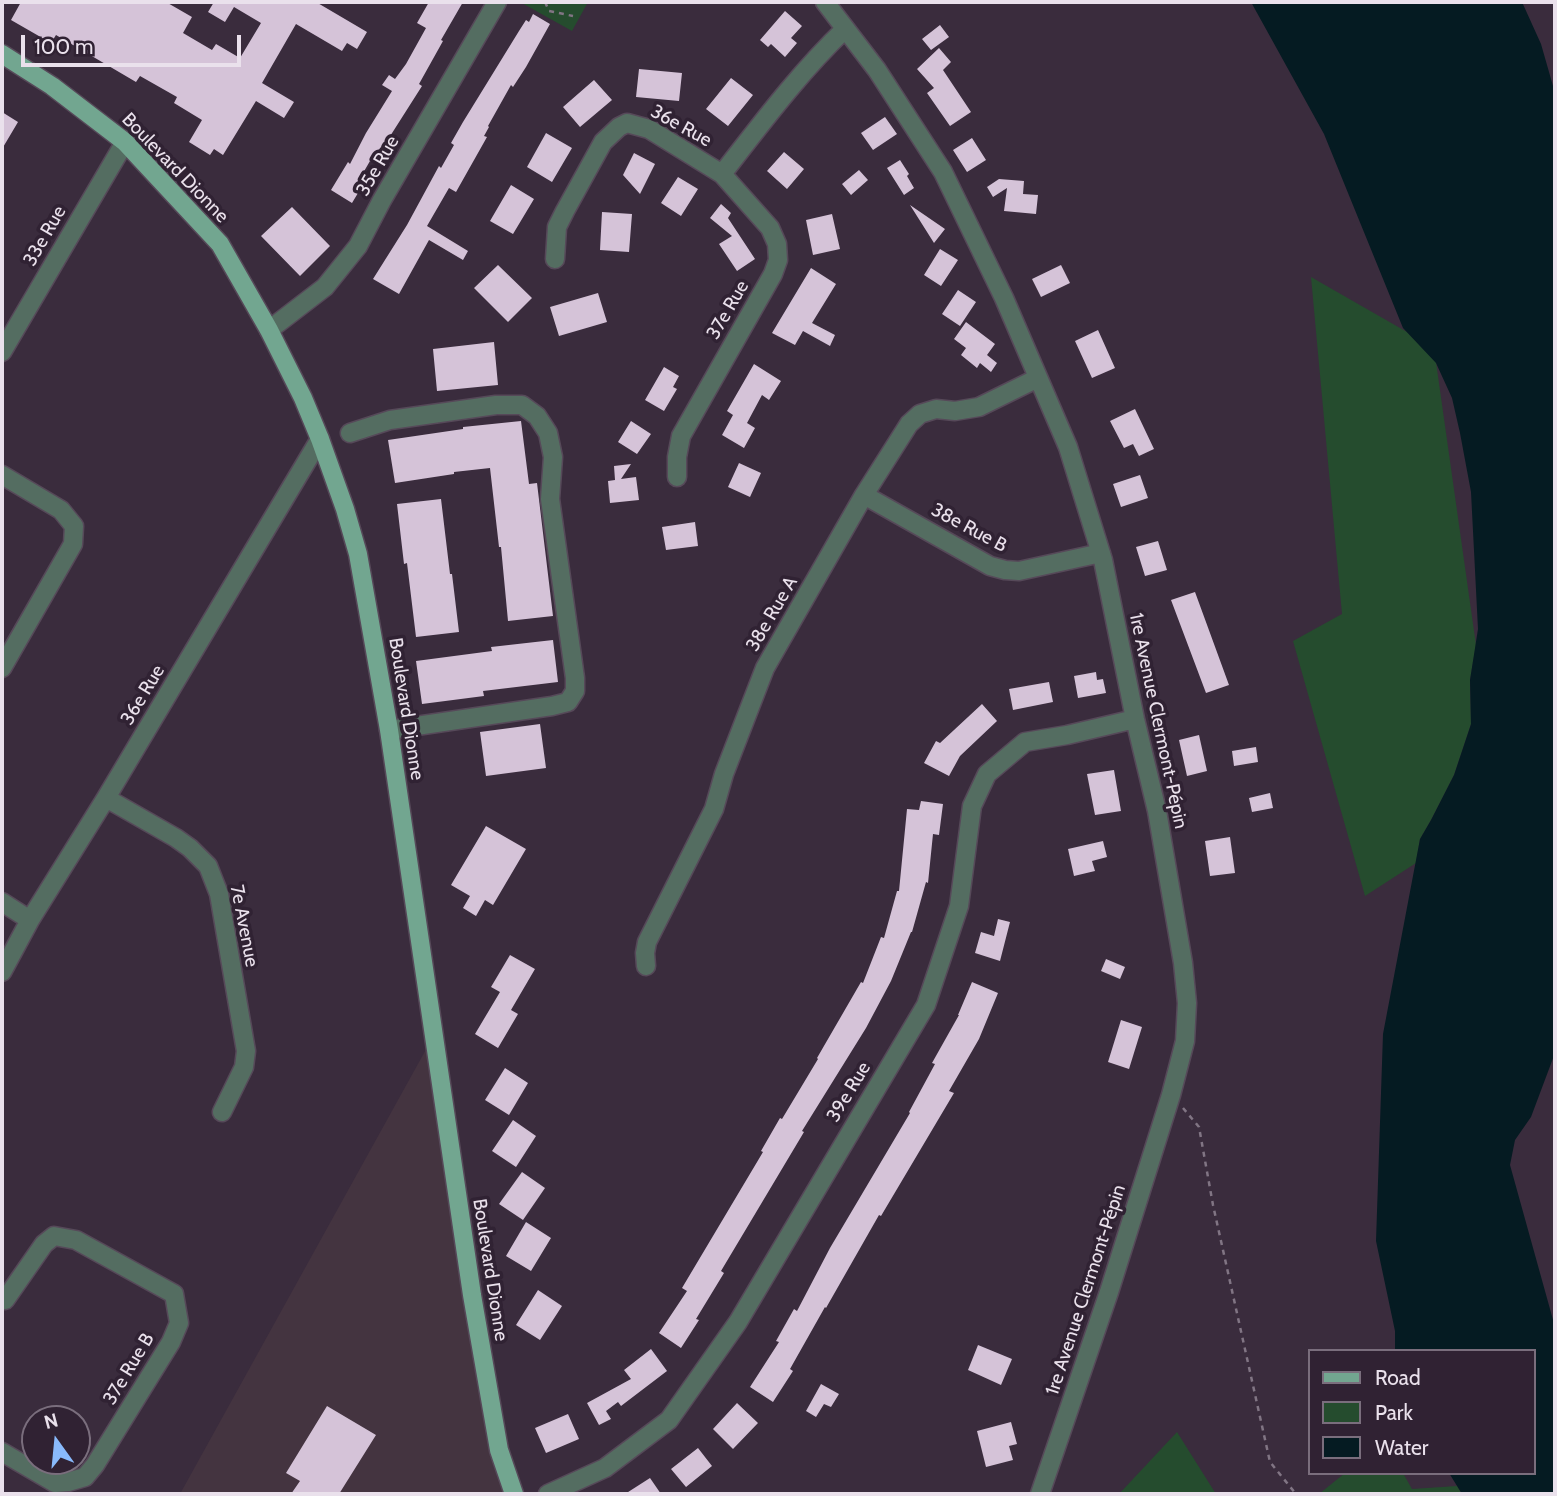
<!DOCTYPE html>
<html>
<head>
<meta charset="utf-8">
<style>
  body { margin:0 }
  #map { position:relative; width:1557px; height:1496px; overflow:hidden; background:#3a2c3d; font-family:Cabin,sans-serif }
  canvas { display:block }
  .frame { position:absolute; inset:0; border:4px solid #eae1ec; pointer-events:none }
  .legend { position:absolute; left:1308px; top:1349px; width:228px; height:126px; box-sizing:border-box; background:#302233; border:2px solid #7a6e7d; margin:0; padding:9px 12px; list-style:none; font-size:21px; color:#eae1ec }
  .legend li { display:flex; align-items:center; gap:14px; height:35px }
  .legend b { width:35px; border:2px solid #7a6e7d }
  .north { position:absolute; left:21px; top:1405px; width:70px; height:70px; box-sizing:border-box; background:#302233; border:2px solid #7a6e7d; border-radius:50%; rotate:345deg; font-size:19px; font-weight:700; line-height:28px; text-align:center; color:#eae1ec }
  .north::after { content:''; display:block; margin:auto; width:24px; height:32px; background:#89bafc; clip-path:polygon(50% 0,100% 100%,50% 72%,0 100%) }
  .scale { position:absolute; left:21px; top:35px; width:220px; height:32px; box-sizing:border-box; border:4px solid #eae1ec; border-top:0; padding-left:9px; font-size:21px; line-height:24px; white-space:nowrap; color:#eae1ec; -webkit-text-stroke:5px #302233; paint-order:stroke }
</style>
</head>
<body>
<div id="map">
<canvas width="1557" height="1496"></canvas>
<div class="frame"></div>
<ul class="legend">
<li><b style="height:9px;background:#72a690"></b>Road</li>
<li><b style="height:19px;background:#254c2e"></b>Park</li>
<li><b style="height:19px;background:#051b22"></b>Water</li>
</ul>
<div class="north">N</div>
<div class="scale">100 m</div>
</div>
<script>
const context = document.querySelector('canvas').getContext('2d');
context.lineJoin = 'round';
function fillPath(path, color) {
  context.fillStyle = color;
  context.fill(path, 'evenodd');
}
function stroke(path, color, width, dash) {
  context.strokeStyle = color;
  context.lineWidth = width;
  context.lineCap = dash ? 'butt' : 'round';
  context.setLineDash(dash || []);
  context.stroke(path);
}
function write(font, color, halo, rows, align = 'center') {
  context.font = font + ' Cabin,sans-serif';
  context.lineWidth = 7;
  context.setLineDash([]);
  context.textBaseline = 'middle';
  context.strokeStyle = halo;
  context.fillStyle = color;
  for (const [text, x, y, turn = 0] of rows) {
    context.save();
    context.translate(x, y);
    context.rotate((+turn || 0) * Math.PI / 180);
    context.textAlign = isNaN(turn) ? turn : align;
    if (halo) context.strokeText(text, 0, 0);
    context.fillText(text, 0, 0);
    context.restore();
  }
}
const industrial = new Path2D(`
  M434,1035L514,1494H180Z`);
const green = new Path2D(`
  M520,2H588L572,31Z
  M1311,277L1407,332L1436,362L1476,645L1470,680L1471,724L1454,775L1431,820L1420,839L1416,863L1365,896L1293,641L1342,614Z
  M1177,1432L1216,1494H1119Z
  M1345,1473H1403L1412,1489L1457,1486L1462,1494H1319Z`);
const water = new Path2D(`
  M1251,2H1522L1541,44L1555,93V1053L1531,1117L1515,1140L1510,1165L1555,1327V1494H1462L1449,1473H1534V1351H1395V1331L1376,1241L1383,1034L1420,839L1431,820L1454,775L1471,724L1470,680L1478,629L1471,492L1460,433L1452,398L1436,363L1403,328L1324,134Z`);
const building = new Path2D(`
  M21,2H166L192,17L183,33L212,50L216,44L240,58L261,23L234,7L225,22L208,12L214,2H316L367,32L357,49L347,43L342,51L296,24L262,83L294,102L284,118L256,101L223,155L214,149L210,155L189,142L202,120L174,103L177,97L140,76L136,82L56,35L51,43L11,20Z
  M429,2H463L441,40L443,41L419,84L422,86L387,141L389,142L378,165L370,161L359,180L364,183L352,203L331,190L348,162L350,164L366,133L392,91L382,85L389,75L395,79L406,64L426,28L417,23Z
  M785,11L802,26L791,38L797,43L785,57L771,44L768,47L760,40Z
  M533,14L550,24L526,67L513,87L511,85L488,126L489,127L484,136L487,137L456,192L449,188L427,226L468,251L463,260L429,240L399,294L373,279L407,225L439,166L441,168L454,145L451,143L463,122L519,31L526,20L529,22Z
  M940,25L949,37L931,50L922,39Z
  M939,48L951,62L943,70L971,112L950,126L927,93L934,88L917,69Z
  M639,69L682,73L679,101L636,97Z
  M731,78L753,95L728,126L706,109Z
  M594,80L612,100L580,127L563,107Z
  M2,112L18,122L2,149Z
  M885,117L897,134L873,150L861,133Z
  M546,133L572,148L552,182L527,167Z
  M972,138L986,160L967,172L953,150Z
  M784,152L804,169L787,189L767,171Z
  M634,153L655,164L640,194L623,175Z
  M900,160L909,174L907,176L914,188L904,195L887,168Z
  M859,170L868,180L851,195L842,184Z
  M678,177L698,189L681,216L661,203Z
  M999,179L1024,181L1023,194L1038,195L1036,214L1004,211L1007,188L993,197L987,187Z
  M511,185L534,199L513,234L490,221Z
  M721,204L731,213L728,218L755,259L737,271L719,244L732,236L710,218Z
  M910,205L945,229L934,243Z
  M292,207L330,246L300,276L261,236Z
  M602,212L632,214L629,252L600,250Z
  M832,214L840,249L813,255L806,220Z
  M940,249L958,260L941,286L924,275Z
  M498,265L532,298L508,322L474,288Z
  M1061,265L1070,283L1041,297L1032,279Z
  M811,268L836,284L812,323L835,335L830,346L803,331L795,345L772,333Z
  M958,290L976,302L960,326L942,314Z
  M598,293L607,322L559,336L550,307Z
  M966,322L995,344L987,355L997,363L991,372L980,363L977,368L961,355L966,348L954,339Z
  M1098,330L1115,368L1092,378L1075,341Z
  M494,342L498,385L437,391L433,349Z
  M754,364L781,381L769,400L762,395L747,423L755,428L744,448L722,435L733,415L727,411Z
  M664,367L679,376L673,387L677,389L664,411L645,400Z
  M1135,409L1154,449L1139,456L1133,444L1124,448L1110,421Z
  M521,421L529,484L537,483L553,616L508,621L501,547H499L490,468L454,472V474L395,483L388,440L463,429V427Z
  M631,421L651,434L637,454L618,442Z
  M739,463L761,473L750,497L728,487Z
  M631,464L621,479L636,477L639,500L610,503L608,481L615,480L614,466Z
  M1140,475L1148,498L1121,507L1113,484Z
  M441,499L450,574H452L459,632L416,637L407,563L404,564L397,504Z
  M695,522L698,546L666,550L662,527Z
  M1158,541L1167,570L1145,576L1136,547Z
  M1195,592L1229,685L1206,693L1171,600Z
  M553,640L558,682L483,691L484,696L422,704L416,661L492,651L491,647Z
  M1096,672L1097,680L1103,679L1106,693L1078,698L1074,676Z
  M1049,682L1053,702L1013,710L1009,689Z
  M982,704L997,721L960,756L949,776L924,763L936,741L940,743Z
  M540,724L546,768L486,776L480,732Z
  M1199,735L1207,771L1187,776L1179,740Z
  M1256,747L1258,762L1234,766L1232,751Z
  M1114,770L1121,811L1095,815L1087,774Z
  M1270,793L1273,808L1252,812L1249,798Z
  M921,801L943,804L939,835L933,834L928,883L926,882L912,932H911L891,981L866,1028L802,1131L804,1132L721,1271L724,1273L696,1319L699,1320L681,1348L659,1333L687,1291L682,1288L763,1152L761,1151L780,1118L782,1119L818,1059L817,1058L861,982L863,983L881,937L884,938L897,891H899L907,809L919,810Z
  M486,826L526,849L493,905L485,900L476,916L463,908L470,896L451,885Z
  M1230,837L1235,873L1210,876L1205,841Z
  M1103,841L1107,857L1092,861L1095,871L1074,876L1068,849Z
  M998,919L1010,922L1000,961L975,953L981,932L994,936Z
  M510,955L535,969L511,1010L518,1014L498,1048L475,1034L500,992L491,987Z
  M1106,959L1125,967L1120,979L1101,971Z
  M972,982L998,993L979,1039L949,1091L954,1093L881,1216L879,1215L826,1308L825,1307L790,1369L793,1371L773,1402L750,1387L779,1342L776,1341L794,1309L797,1311L830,1248L910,1113L909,1112L935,1064L932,1063L959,1015H958Z
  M1121,1020L1142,1027L1129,1069L1108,1062Z
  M505,1068L528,1083L509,1115L485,1100Z
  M513,1120L536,1136L516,1167L492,1151Z
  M522,1172L545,1188L523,1220L499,1204Z
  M526,1222L551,1238L531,1271L506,1256Z
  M538,1290L562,1306L540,1340L516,1325Z
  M978,1345L1012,1359L1001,1385L968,1370Z
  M651,1349L667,1371L621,1406L618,1402L606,1411L611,1419L599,1425L587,1403L631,1379L624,1370Z
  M821,1384L839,1394L831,1407L824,1404L816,1417L806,1411Z
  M737,1403L758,1423L733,1449L713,1429Z
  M327,1406L376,1435L339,1494H291L300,1481L286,1473Z
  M568,1414L579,1439L546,1453L535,1428Z
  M1011,1422L1017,1444L1009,1446L1013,1460L986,1467L977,1431Z
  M698,1448L712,1466L686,1487L671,1469Z
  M650,1478L661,1494H625Z`);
const path = new Path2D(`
  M545,2L549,11L573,16
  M1183,1108L1199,1127L1213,1205L1270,1462L1296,1494`);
const minor = new Path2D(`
  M825,2L877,70L943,172L1004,298L1068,447L1103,560L1135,719L1157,811L1183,963L1187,1003L1185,1041L1171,1095L1109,1292L1040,1494
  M722,174C761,124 799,73 845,29
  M555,259L557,227L565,211L603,142L619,127L627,123L649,129L722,174L770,228L777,244L778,260L773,274L681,436L677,457V477
  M269,330L325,287L358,246L382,200L497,2
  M2,352L125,142
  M350,433L390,420L496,405H522L537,416L548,433L553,457L550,499L575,678V691L568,702L552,706L389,730
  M2,475L61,510L74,526L73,544L2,668
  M864,495L990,566L1005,570L1019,571L1101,553
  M106,798L176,838L190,848L208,866L219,894L246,1051L244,1067L222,1112
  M2,902L30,920
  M646,966L645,953L647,942L714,809L724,774L765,668L864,495L909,424L920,414L936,409L955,411L979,407L1038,378
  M2,972L30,920L106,798L320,439
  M2,1452L55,1483L68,1482L85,1477L95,1465L171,1342L179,1323L174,1294L76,1240L54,1236L44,1244L5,1300
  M548,1494L605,1468L669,1420L738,1322L926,1005L959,906L972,806L987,774L1025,742L1067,735L1135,719`);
const major = new Path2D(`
  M2,54L52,86L125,142L220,244L269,330L303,398L320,439L345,509L358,554L389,730L472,1295L499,1450L514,1494`);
const streetNames = [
  ["36e Rue",681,126,29],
  ["35e Rue",378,166,-60],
  ["Boulevard Dionne",175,168,46],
  ["33e Rue",45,236,-60],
  ["37e Rue",728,310,-60],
  ["38e Rue B",969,528,28],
  ["38e Rue A",772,614,-60],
  ["36e Rue",143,695,-59],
  ["Boulevard Dionne",406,709,81],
  ["1re Avenue Clermont-Pépin",1158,721,78],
  ["7e Avenue",244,926,79],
  ["39e Rue",849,1092,-59],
  ["Boulevard Dionne",490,1270,81],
  ["1re Avenue Clermont-Pépin",1086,1290,-72],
  ["37e Rue B",129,1369,-59]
];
fillPath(industrial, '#443440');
fillPath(green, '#254c2e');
fillPath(water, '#051b22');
fillPath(building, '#d5c3d8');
stroke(minor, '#564959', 21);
stroke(major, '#564959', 21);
stroke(path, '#817584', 2.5, [5, 5]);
stroke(minor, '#546d61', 18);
stroke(major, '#72a690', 18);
write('19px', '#eae1ec', '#302233', streetNames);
</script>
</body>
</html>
